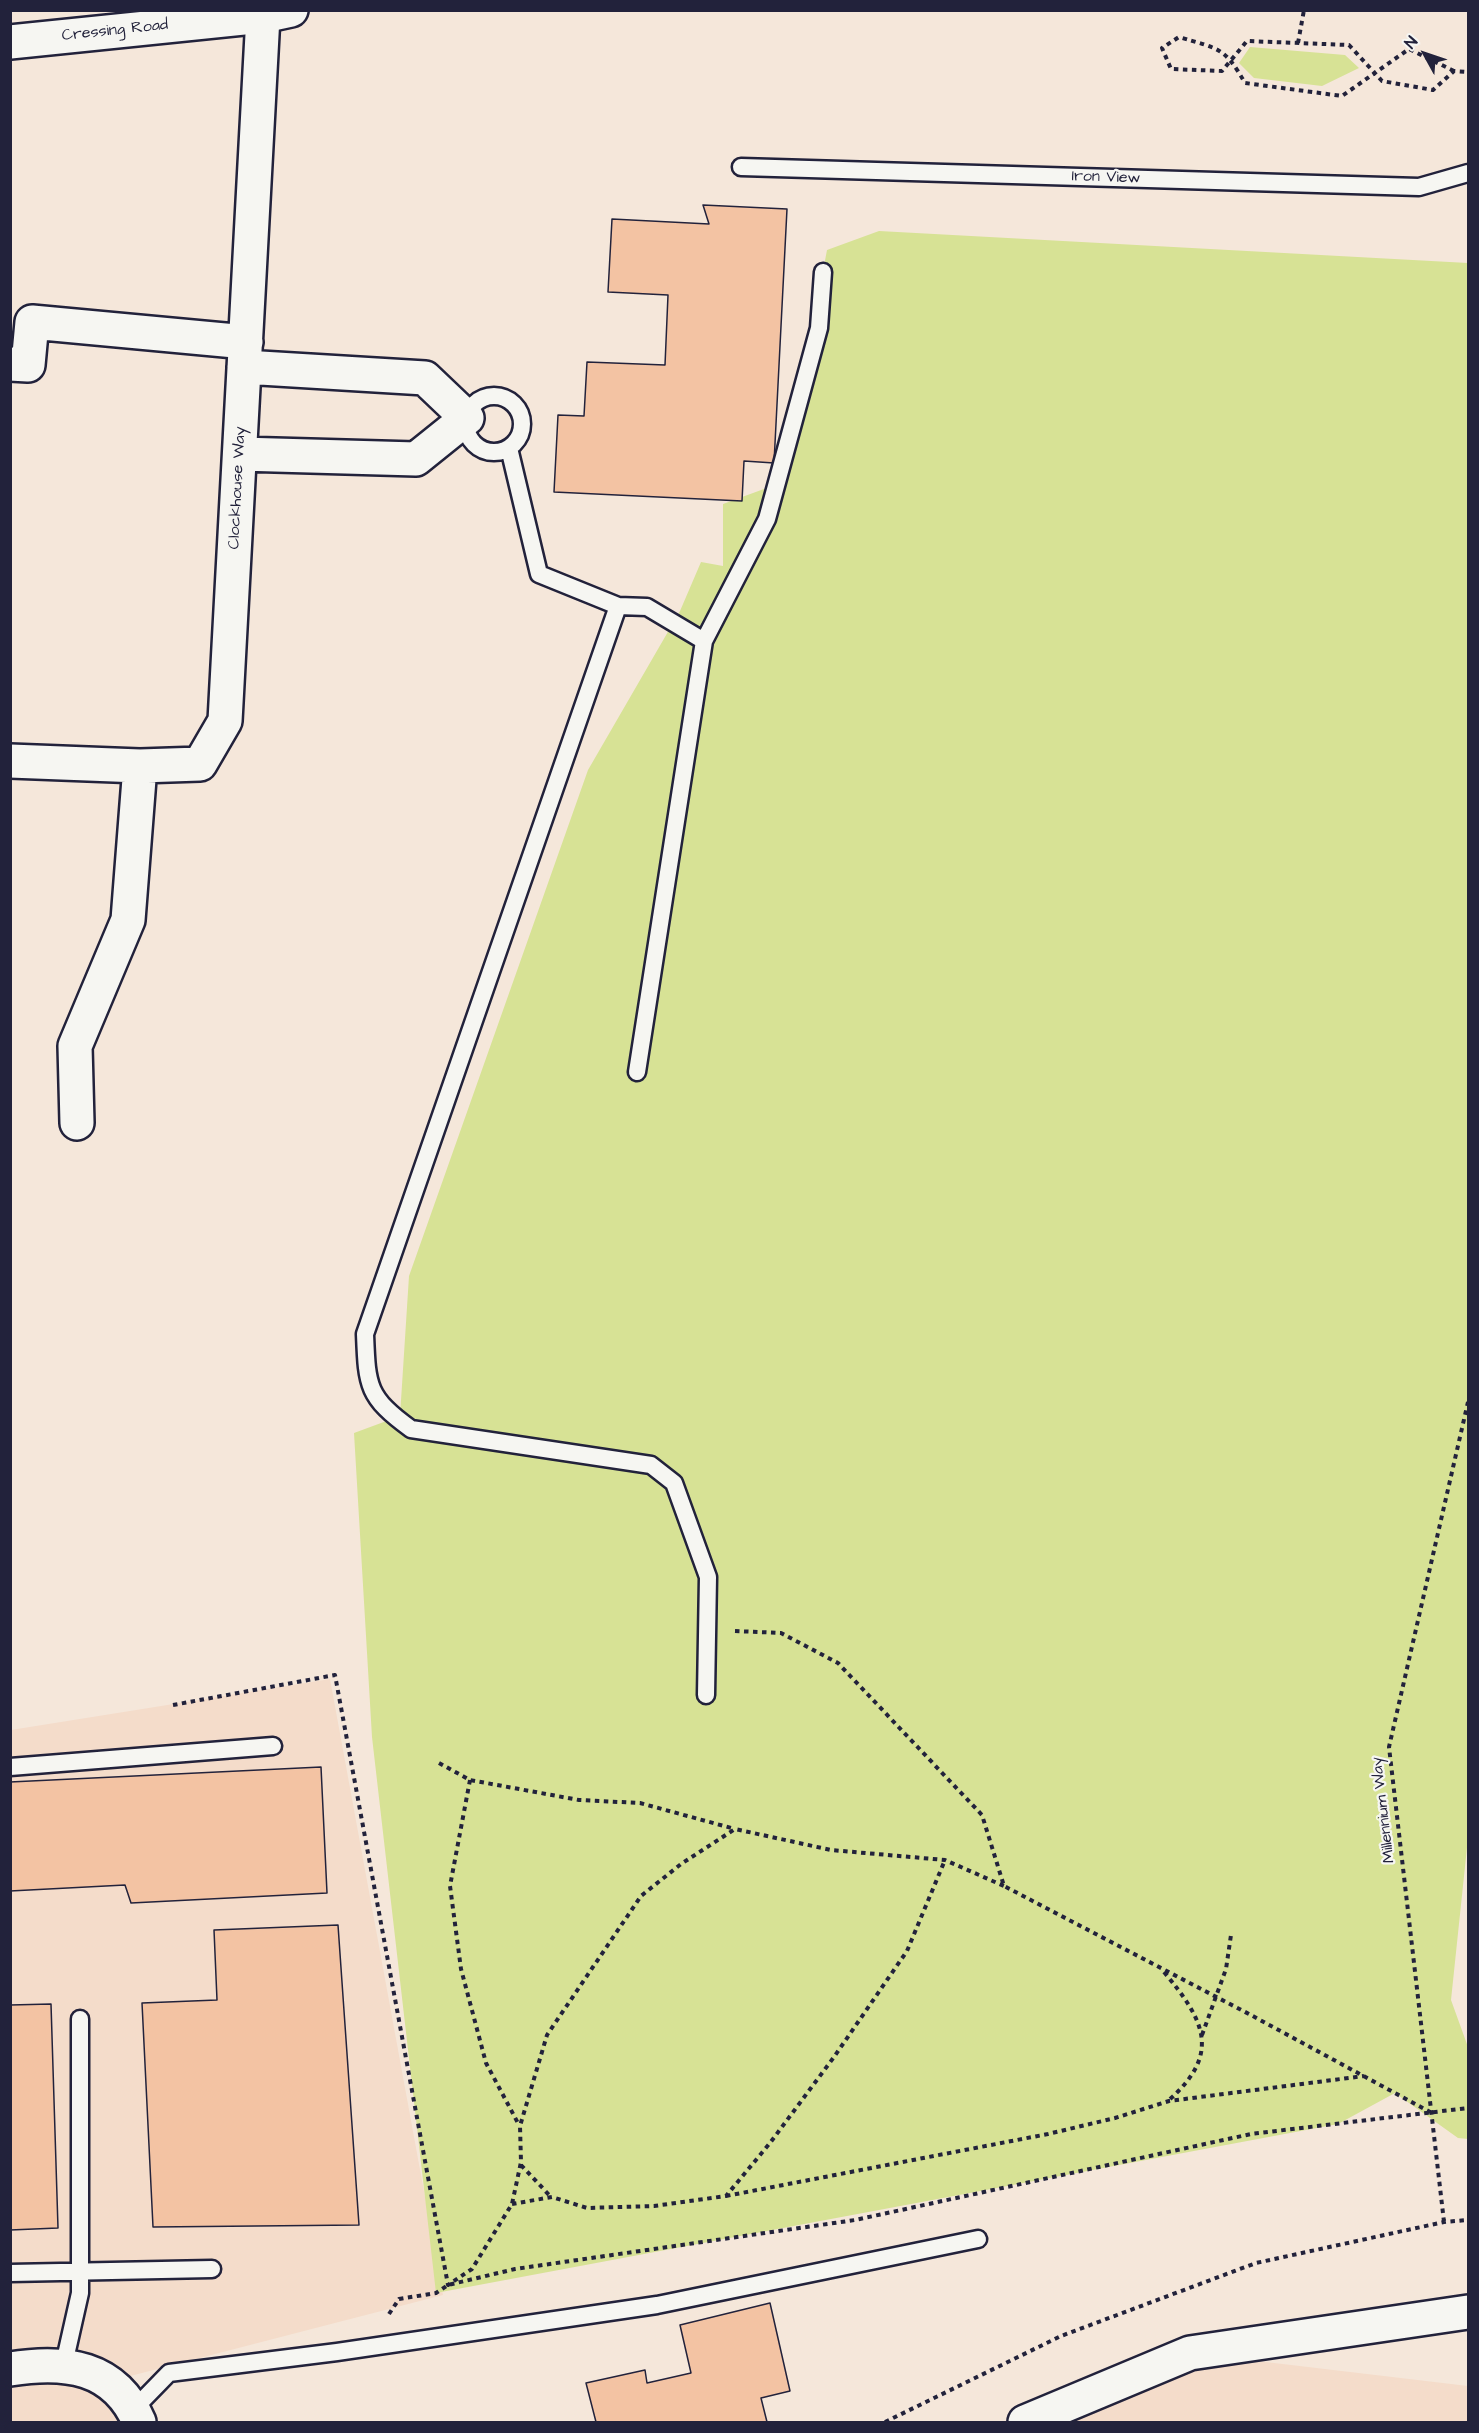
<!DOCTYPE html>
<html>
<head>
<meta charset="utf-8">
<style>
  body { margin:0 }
  #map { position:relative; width:1479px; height:2433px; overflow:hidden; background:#f5e7da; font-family:"Architects Daughter",sans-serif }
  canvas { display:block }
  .frame { position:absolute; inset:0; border:12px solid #22223b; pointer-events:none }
  .north { position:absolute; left:1395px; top:24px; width:60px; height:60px; -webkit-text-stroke:4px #f6f6f2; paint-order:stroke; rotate:310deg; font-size:16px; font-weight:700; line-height:24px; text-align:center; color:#22223b }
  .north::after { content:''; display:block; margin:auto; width:21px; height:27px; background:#22223b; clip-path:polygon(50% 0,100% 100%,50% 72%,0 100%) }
</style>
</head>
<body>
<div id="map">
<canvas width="1479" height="2433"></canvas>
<div class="frame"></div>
<div class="north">N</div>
</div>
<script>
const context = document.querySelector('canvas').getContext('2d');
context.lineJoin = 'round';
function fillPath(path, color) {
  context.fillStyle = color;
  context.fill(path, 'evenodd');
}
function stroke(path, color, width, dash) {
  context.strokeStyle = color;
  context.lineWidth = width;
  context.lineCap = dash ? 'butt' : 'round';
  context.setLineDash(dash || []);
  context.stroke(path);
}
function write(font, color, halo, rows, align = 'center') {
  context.font = font + ' "Architects Daughter",sans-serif';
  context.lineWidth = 4.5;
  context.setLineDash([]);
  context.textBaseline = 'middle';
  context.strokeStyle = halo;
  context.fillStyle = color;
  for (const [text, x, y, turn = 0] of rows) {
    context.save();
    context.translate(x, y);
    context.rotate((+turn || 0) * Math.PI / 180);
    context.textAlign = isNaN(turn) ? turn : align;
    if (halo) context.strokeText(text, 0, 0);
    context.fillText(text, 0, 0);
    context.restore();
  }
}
const built = new Path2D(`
  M330,1679L443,2295L111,2381L139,2422H11V1730Z
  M1190,2353L1468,2386V2422H1025Z`);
const green = new Path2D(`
  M1250,47L1345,55L1359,68L1322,86L1254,78L1239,63Z
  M879,231L1468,263V1838L1451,2000L1468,2047V2139L1458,2138L1395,2093L1338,2124L436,2293L372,1737L354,1433L400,1416L409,1276L588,770L680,611L701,562L723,566V504L783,482L827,250Z`);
const building = new Path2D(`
  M703,205L787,209L774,463L744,461L742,501L554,492L558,415L584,416L587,362L665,365L668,295L608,292L612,219L709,224Z
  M321,1767L327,1893L131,1903L125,1885L10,1891V1782Z
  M338,1925L359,2225L153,2227L142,2003L217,2000L214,1930Z
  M51,2004L58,2228L10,2230V2005Z
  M770,2303L790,2391L761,2398L767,2422H596L586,2383L645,2370L647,2383L691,2373L680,2325Z`);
const path = new Path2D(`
  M1298,43L1304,10
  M1454,71L1409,49L1342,96L1245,83C1224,46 1218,49 1179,37L1162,48L1171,69L1222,71L1247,41L1349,45L1382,81L1433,90L1454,71L1468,72
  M735,1631L781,1633L838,1663L982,1815L1004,1886L1249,2014L1430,2112
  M173,1705L335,1675L448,2285L472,2269L512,2204L521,2162L520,2126L547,2035L641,1896L681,1864L735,1829L831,1850L945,1860L1004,1886
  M439,1763L470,1780L579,1800L640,1803L735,1829
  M470,1780L450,1886L461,1969L486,2063L519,2125
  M1164,1972C1204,2020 1222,2053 1169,2100
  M1202,2035L1226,1969L1231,1935
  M521,2165L551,2197
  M726,2196L1048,2134L1115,2118L1169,2101L1364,2076
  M512,2204L552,2197L587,2208L654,2206L726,2196L770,2143L834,2057L907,1951L945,1860
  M1444,2222L1389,1747L1468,1402
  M389,2314L399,2299L436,2293L448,2285L515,2269L855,2220L1251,2134L1468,2108
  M885,2422L1061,2336L1256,2263L1444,2222L1468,2220`);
const lane = new Path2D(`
  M741,167L1419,187L1468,173
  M466 424a28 28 0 1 1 56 0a28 28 0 1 1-56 0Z
  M509,448L539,574L618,606L365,1334C367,1386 367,1397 411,1429L651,1465L674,1483L708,1577L706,1695
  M618,606L647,607L704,641L637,1072
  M704,641L767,519L819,328L823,272
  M10,1767L273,1746
  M10,2273L212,2269
  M64,2364L80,2293V2019
  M133,2410L169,2373L337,2352L657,2305L978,2239`);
const street = new Path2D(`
  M10,364L28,365L32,322L246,342
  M240,454L416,459L467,418L425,378L244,367
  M10,761L140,766L200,764L225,721L263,16
  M77,1123L75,1046L128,920L140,766
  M10,2369C65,2360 115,2366 139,2422`);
const secondary = new Path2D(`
  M10,42L263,16L291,10
  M1025,2422L1190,2353L1468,2312`);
const streetNames = [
  ["Cressing Road",115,31,-6],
  ["Iron View",1106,178,2],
  ["Clockhouse Way",238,488,-87],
  ["Millennium Way",1384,1810,-97]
];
fillPath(built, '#f4dcca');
fillPath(green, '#d7e295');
fillPath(building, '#f3c3a3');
stroke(building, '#22223b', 1.5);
stroke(lane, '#22223b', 21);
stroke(street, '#22223b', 38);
stroke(secondary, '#22223b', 38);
stroke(path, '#22223b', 4, [4.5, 4.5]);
stroke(lane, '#f6f6f2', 16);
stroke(street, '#f6f6f2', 33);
stroke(secondary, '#f6f6f2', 33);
write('16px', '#22223b', '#f6f6f2', streetNames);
</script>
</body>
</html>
